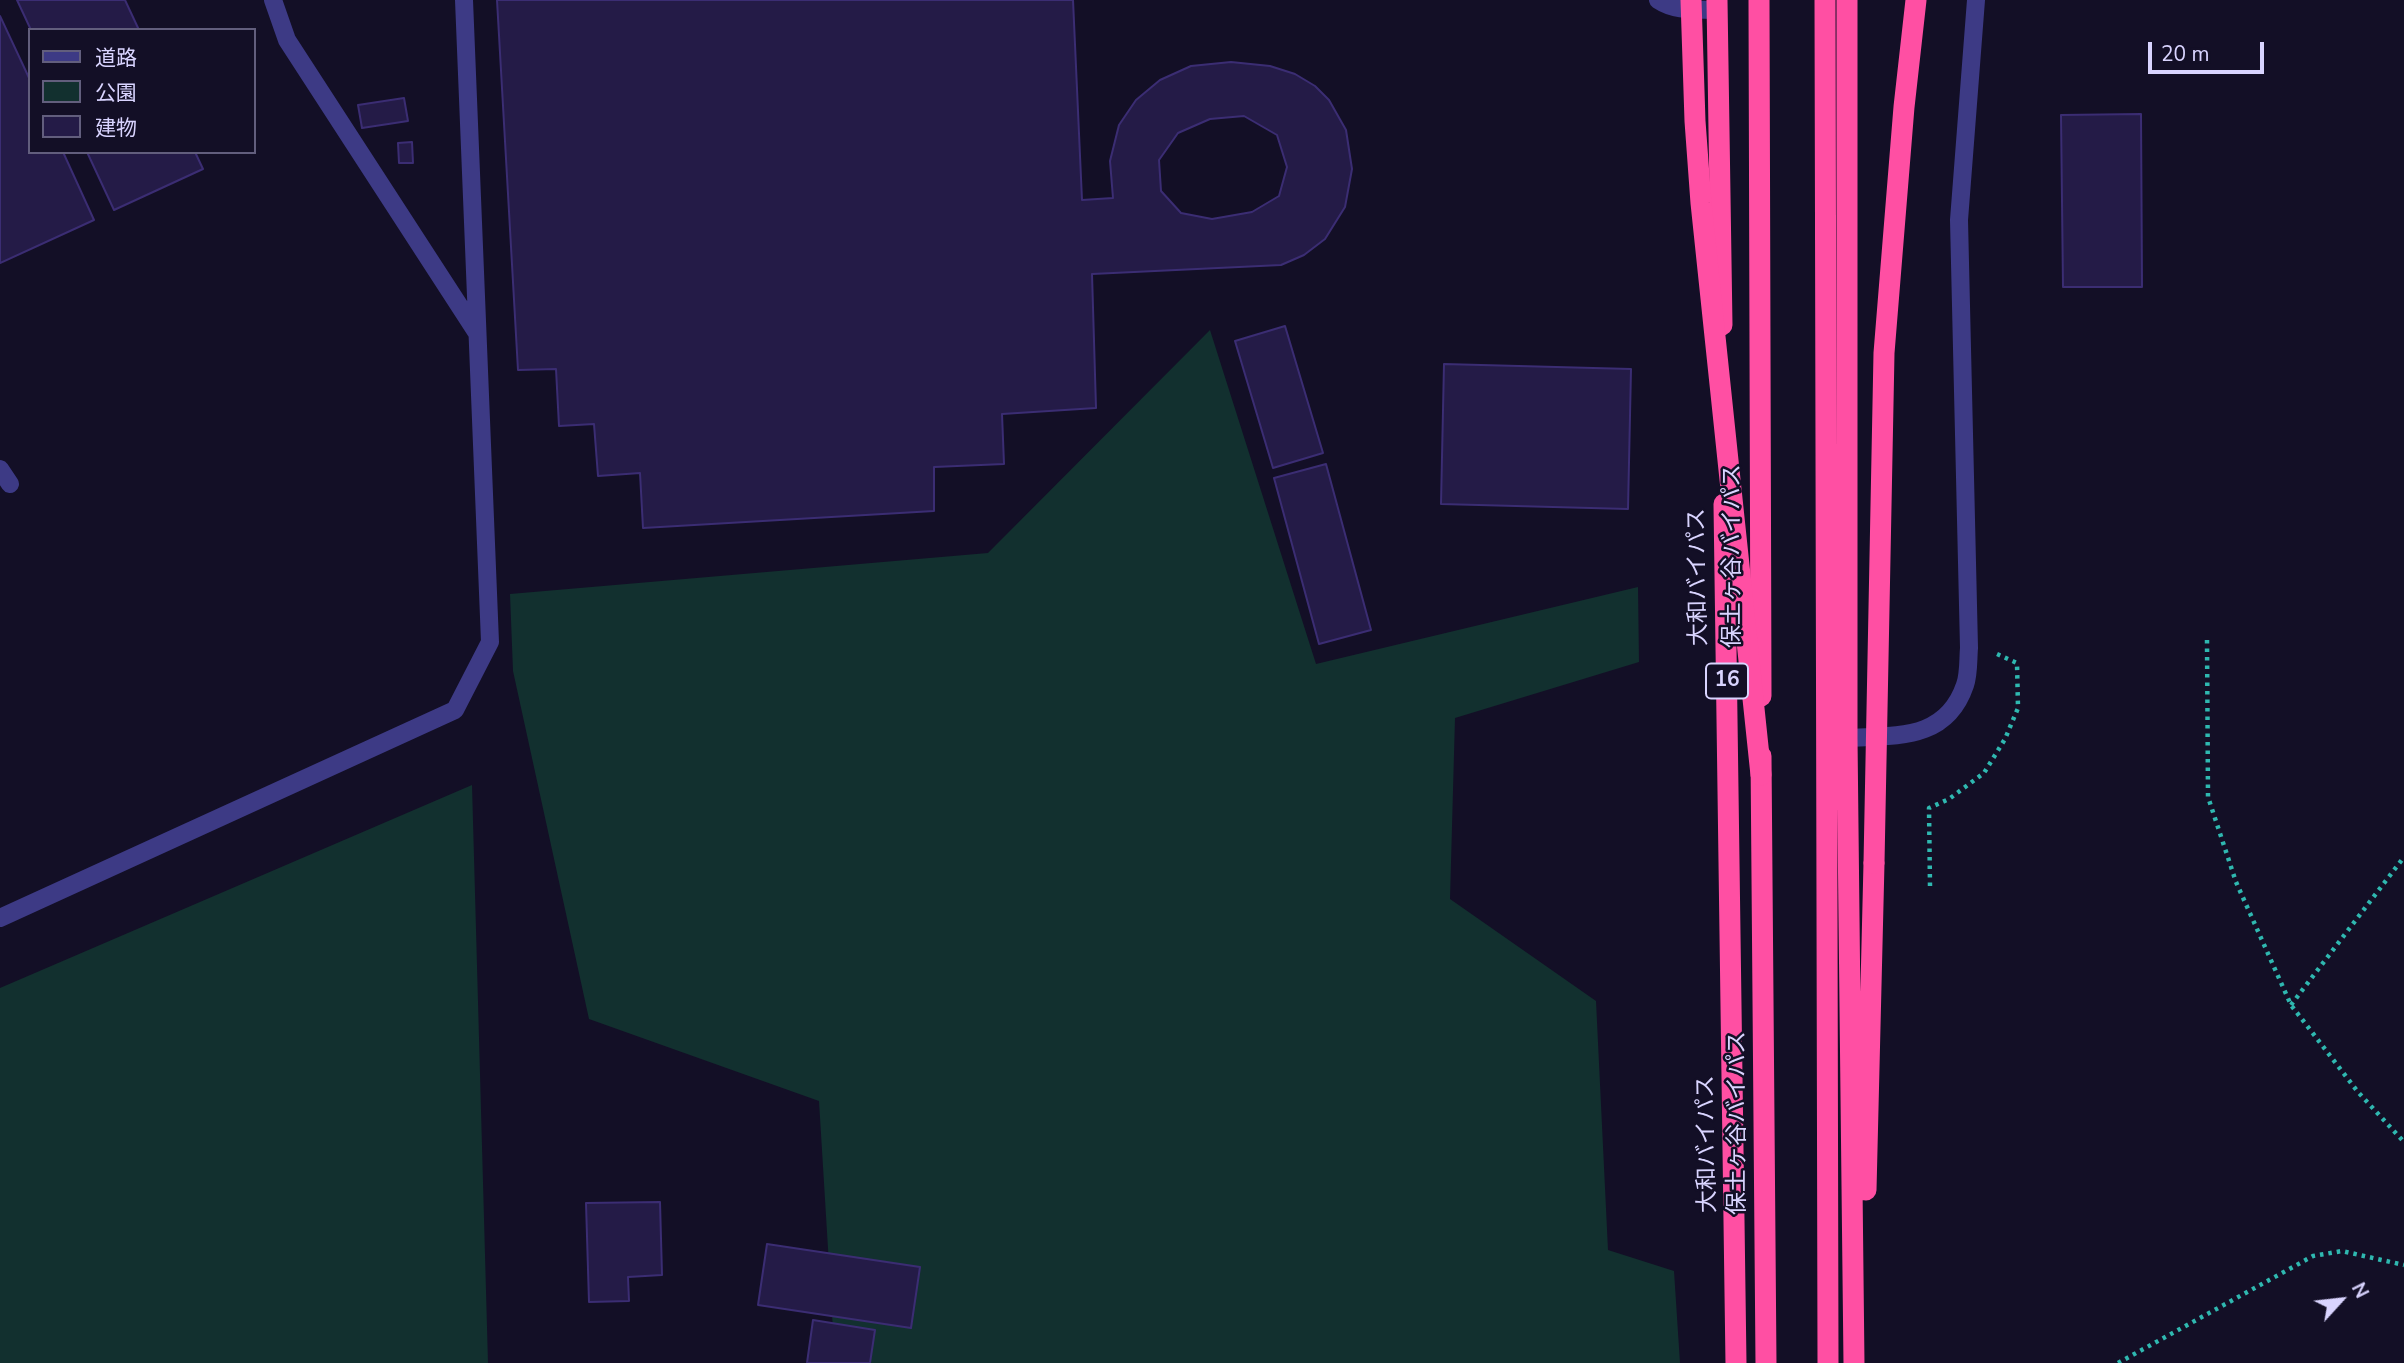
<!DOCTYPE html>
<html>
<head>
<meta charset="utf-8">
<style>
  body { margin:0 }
  #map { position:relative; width:2404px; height:1363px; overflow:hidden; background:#130f26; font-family:"Nunito Sans","Noto Sans JP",sans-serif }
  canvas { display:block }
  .legend { position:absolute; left:28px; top:28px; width:228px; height:126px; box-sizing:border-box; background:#130f26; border:2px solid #625e7d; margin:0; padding:9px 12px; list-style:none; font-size:21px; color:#d9d4ff }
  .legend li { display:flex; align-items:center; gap:14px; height:35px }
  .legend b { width:35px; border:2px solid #625e7d }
  .north { position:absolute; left:2306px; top:1265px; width:70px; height:70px; -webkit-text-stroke:5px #130f26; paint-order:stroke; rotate:63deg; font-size:19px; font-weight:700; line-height:28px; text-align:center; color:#d9d4ff }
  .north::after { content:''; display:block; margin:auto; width:24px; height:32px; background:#d9d4ff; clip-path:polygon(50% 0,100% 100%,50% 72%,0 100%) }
  .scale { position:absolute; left:2148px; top:42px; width:116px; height:32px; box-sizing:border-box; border:4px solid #d9d4ff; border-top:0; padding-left:9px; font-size:21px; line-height:24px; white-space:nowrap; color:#d9d4ff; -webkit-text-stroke:5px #130f26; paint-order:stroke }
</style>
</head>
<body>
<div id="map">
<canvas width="2404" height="1363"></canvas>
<ul class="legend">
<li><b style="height:9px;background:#3d3a85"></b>道路</li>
<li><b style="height:19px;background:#12302f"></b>公園</li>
<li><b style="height:19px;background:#241b47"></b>建物</li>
</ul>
<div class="north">N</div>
<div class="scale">20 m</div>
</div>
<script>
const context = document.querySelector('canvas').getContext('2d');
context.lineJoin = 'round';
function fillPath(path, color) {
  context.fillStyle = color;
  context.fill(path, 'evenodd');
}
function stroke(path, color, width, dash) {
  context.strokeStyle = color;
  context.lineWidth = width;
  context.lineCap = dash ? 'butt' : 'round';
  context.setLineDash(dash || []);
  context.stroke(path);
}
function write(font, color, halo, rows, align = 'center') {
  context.font = font + ' "Nunito Sans","Noto Sans JP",sans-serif';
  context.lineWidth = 5;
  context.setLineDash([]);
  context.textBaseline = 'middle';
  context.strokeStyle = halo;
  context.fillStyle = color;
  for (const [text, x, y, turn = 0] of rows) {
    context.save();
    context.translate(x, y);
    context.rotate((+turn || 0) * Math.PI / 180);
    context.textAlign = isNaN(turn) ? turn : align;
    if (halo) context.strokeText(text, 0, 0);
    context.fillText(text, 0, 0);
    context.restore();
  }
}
const green = new Path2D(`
  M1210,330L1316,664L1638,587L1639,662L1455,718L1450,899L1596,1001L1608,1250L1674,1271L1680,1363H835L819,1101L589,1019L513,671L510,594L988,553Z
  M472,785L488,1363H0V988Z`);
const building = new Path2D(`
  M17,0H125L139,30H31Z
  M497,0H1073L1082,200L1113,198L1110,161L1119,125L1136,100L1160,80L1191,66L1231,62L1270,66L1295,74L1315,86L1329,100L1346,130L1352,169L1345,207L1325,239L1304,255L1281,265L1092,274L1096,408L1002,414L1004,464L934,467V511L643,528L640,473L598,476L594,424L559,426L556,369L518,370ZM1244,116L1277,135L1287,167L1279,196L1252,212L1212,219L1181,213L1161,191L1159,160L1178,133L1210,119Z
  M0,16L30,80V152H63L94,220L0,263Z
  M404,98L408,121L362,128L358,105Z
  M2141,114L2142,287H2063L2061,115Z
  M412,142L413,163H399L398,143Z
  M87,152H195L203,169L114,210Z
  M1285,326L1323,453L1273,468L1235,341Z
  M1444,364L1631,369L1628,509L1441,504Z
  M1326,464L1371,630L1319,644L1274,478Z
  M660,1202L662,1275L628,1277L629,1301L589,1302L586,1203Z
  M767,1244L920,1267L911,1328L758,1305Z
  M813,1320L875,1330L870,1363H807Z`);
const path = new Path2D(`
  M2207,640L2208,797L2236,882L2291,1005L2358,1092L2404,1142
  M1930,886L1929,808L1949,799L1984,773L2005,739L2018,708L2017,663L1997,654
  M2291,1005L2404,857
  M2118,1363L2313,1256L2342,1251L2404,1265`);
const minor = new Path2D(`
  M273,0L287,40L477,333
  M1658,0C1676,12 1697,9 1717,10
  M0,469L10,484
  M1847,738C1896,735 1946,741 1965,685C1969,674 1968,659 1969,648L1959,220L1976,0
  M0,918L455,710L490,642L464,0`);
const highway = new Path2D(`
  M1717,0L1722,325
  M1759,0L1761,696
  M1825,0L1828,1363
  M1847,0V738L1854,1363
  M1724,504L1736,1363
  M1761,756L1766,1363
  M1866,1190L1874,863`);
const highwayBridge = new Path2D(`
  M1691,0L1695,121L1701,203L1761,775
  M1874,863L1884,353L1904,107L1916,0`);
const shields = [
  [1727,681,42]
];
const shieldNames = [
  ["16",1727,681]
];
const streetNames = [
  ["保土ヶ谷バイパス",1733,556,-90],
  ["大和バイパス",1699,577,-91],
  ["保土ヶ谷バイパス",1738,1123,-90],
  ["大和バイパス",1708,1144,-91]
];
fillPath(green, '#12302f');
fillPath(building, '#241b47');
stroke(building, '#3b2d73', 2);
stroke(path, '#2fb8b0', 4.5, [3.5, 5]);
stroke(minor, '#3d3a85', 18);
stroke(highway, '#ff4fa3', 21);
stroke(highwayBridge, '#ff4fa3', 21);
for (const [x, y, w] of shields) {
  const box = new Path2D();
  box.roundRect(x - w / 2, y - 17.5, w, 35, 5);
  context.fillStyle = '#130f26';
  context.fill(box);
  stroke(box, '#d9d4ff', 2);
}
write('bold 21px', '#d9d4ff', null, shieldNames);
write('23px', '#d9d4ff', '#130f26', streetNames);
</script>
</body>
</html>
